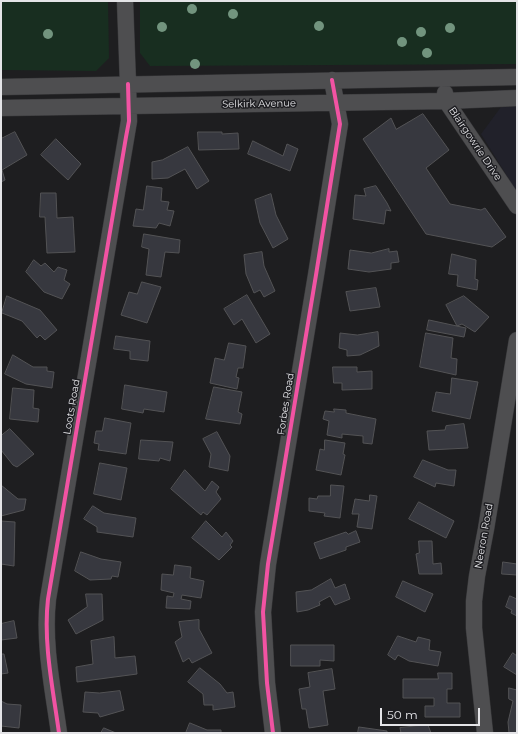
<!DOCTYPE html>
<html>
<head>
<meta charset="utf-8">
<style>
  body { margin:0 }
  #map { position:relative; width:518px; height:734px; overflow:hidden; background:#1e1e20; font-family:Montserrat,sans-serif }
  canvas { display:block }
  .frame { position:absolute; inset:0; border:2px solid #e4e4e7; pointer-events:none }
  .scale { position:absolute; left:380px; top:708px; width:100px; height:18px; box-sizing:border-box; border:2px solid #e4e4e7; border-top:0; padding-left:5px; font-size:12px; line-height:14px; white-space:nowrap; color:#e4e4e7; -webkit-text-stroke:3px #1d1d21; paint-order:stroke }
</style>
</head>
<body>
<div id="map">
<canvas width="518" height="734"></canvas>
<div class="frame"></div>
<div class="scale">50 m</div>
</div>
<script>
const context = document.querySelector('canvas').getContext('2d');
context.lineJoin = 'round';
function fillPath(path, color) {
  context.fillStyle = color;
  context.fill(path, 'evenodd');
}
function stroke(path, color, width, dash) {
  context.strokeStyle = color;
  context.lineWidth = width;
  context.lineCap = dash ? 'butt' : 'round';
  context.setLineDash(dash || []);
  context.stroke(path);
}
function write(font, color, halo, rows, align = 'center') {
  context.font = font + ' Montserrat,sans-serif';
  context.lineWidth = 3;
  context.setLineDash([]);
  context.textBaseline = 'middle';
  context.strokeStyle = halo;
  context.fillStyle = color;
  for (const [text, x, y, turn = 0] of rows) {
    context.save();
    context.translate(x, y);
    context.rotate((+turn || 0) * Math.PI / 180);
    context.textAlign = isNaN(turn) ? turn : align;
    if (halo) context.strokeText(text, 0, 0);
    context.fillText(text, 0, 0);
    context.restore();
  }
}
const built = new Path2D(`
  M517,106V192L481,134L501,107H508Z`);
const green = new Path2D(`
  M1,1H108L109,58L96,71L1,70Z
  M140,1H517V64L150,66L140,53Z`);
const building = new Path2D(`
  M423,114L449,150L426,168L450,204L481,210L485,208L506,237L492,247L426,234L363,139L391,118L396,129Z
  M15,132L27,155L2,170L5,180L1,182V139Z
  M198,132H222V134L238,133L239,149L199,150Z
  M56,139L81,164L68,180L41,155Z
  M253,141L283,156L287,144L298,149L290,171L248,154Z
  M188,147L209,181L197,189L185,169L168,178L152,179V162L162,160Z
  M147,186L162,188L161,201L169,202L167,210L174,211L170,226L159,223L156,228L133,226L136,209L143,210Z
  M376,186L387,203L391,211L386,210L384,224L353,219L355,195L366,196L364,189Z
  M41,193H56L57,218L73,217L75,252L47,253L45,217H40Z
  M271,194L276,215L288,239L273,248L260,223L255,200Z
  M144,234L180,240L179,253L165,252L161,277L146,275L149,249L142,247Z
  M389,249V252L397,251L399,262L391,263V269L369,272L348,269L350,250L371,253Z
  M262,252L264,266L275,291L264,297L260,290L254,293L246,274L244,255Z
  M452,254L476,260L475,279L478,280L477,290L457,286L458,275L449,274Z
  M34,260L41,266L45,263L54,272L58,267L67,270L64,280L70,284L62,299L44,292L26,272Z
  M142,282L161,287L147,323L121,315L129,292L137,294Z
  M376,288L380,307L350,311L346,292Z
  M247,295L270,334L256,343L242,319L234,325L224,309Z
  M7,296L40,310L57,330L45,340L40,335L37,338L22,321L2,313Z
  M464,296L489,317L475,332L462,324L457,326L446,305Z
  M429,320L466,328L464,337L427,330Z
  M378,332L379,346L360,355L347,356V350L339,348L340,333L357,335Z
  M426,333L453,338L451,358L457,359L456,375L420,367Z
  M116,336L150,341L148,361L130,359V351L114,349Z
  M229,343L246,346L243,368H238L236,377L239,378L237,389L210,383L215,358L224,360Z
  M13,355L33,367H47V371L54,372L52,388L26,384L5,374Z
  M333,367H357V372L372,371V389L342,390V383H334Z
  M452,378L478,382L470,419L432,411L436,392L450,394Z
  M125,385L167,392L164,412L144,409L143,413L122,409Z
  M214,387L242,392L238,412L242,414L240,424L206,419Z
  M13,388L34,390L33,408L39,409L38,422L10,419Z
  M334,409L346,410V413L376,419L372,444L363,443V436L342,434V438L327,435L329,421L323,419L325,411L334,412Z
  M105,418L131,423L126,454L98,450L99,444L94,443L96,431H102Z
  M464,424L468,448L429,450L427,431L445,430L446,426Z
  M10,429L34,454L17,467L13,465L1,450V436Z
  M217,432L230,456L228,471L209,467L211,454L203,439Z
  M141,440L173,442L170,461L160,458L159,461L139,459Z
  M325,440L345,443L343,454L345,455L341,475L316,470L320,449L324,450Z
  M423,460L448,470H456L454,486L436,483L435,487L414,477Z
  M100,463L127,468L121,500L94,494Z
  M185,470L205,491L212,481L219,487L216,492L221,499L207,515L203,512L201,515L171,489Z
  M1,485L18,499H26L24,510L1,516Z
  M331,485L344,486L340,518L324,516L325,513L309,511V498L317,499L318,496H330Z
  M370,495L377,496L372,529L357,527L359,514H352L355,499L369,501Z
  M419,502L454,521L446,538L409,519Z
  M93,506L104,513L136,518L133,537L97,532V527L84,519Z
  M1,521L15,522L14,566L1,564Z
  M206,521L222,537L226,532L233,541L230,545L232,547L219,560L192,538Z
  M356,531L360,542L346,547V550L320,559L314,543L346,532L348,534Z
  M419,541H432L433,564L441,563L442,574H419L416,554L419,553Z
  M81,552L101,559L121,562L118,577L112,576L111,579L90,580L75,571Z
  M503,562L517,564V575L502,574Z
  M175,565L191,567L190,578L204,581L201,598L182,595L181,599L191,601L190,609L166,608L167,596L173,597L174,593L161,590L162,574L173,575Z
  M331,579L335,588L345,584L350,599L335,605L330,596L319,602L320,605L308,610L297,612L296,592L311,590Z
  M403,581L433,594L425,612L396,597Z
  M86,594H102L103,620L76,634L68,620L87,607Z
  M510,596L517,599V616L511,613L512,610L506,607Z
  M199,620V629L212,653L192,663L189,658L183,662L175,642L182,637L179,622Z
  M14,621L17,638L1,640V624Z
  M398,636L416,642L418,637L430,640L429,650L441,652L438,666L409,661L398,655L395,660L388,655Z
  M114,637L115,658L135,656L137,674L77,682L76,667L93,664L91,641Z
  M291,645H334V661L320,660V666H291Z
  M513,653L517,656V675L504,667Z
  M1,654H4L8,673L1,674Z
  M200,668L220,684L227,693L233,692L235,707L213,710V705H204L203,694L188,682Z
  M332,669L335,689L323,691L328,725L309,728L306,709H302L299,689L310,687L308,673Z
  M438,673H452V689H447V703H460V717H425V706H434V698H403V679H438Z
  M509,688L517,690V733H509L508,722L513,701L509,699Z
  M120,691L124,710L100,717L98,713L83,712L85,692L99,693Z
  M1,701L7,704L21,705L19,728L1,726Z
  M190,723L207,730H221V733H186Z
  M428,725L431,733H401L400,728Z
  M359,727L387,731V733H358Z
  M104,728L116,733H101Z`);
const minor = new Path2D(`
  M1,87L517,77
  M445,93L446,101L517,206
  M1,108L446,101L517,98
  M59,733C53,689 43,643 48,599L129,121L128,84L125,1
  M273,733L267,683L263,612L268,564L316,275L340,124L332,80
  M485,733L474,628V601L477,576L486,529L517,340`);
const cycleway = new Path2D(`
  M59,733C53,689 43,643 48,599L126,137L129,121L128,84
  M273,733L267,683L263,612L268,564L316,275L340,124L332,80`);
const trees = [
  [192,9],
  [233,14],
  [319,26],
  [162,27],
  [450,28],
  [421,32],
  [48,34],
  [402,42],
  [427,53],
  [195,64]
];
const streetNames = [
  ["Selkirk Avenue",259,104,-1],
  ["Blairgowrie Drive",475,144,56],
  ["Forbes Road",286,404,-81],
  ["Loots Road",72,407,-80],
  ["Neeron Road",484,536,-80]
];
fillPath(built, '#21212a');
fillPath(green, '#182e20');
fillPath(building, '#37383f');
stroke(building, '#535355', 1);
stroke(minor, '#38383a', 17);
stroke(minor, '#4e4e50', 16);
stroke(cycleway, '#f153a3', 4);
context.fillStyle = '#72947e';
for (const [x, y] of trees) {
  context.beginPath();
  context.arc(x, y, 5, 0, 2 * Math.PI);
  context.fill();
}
write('10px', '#e4e4e7', '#1d1d21', streetNames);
</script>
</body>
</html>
